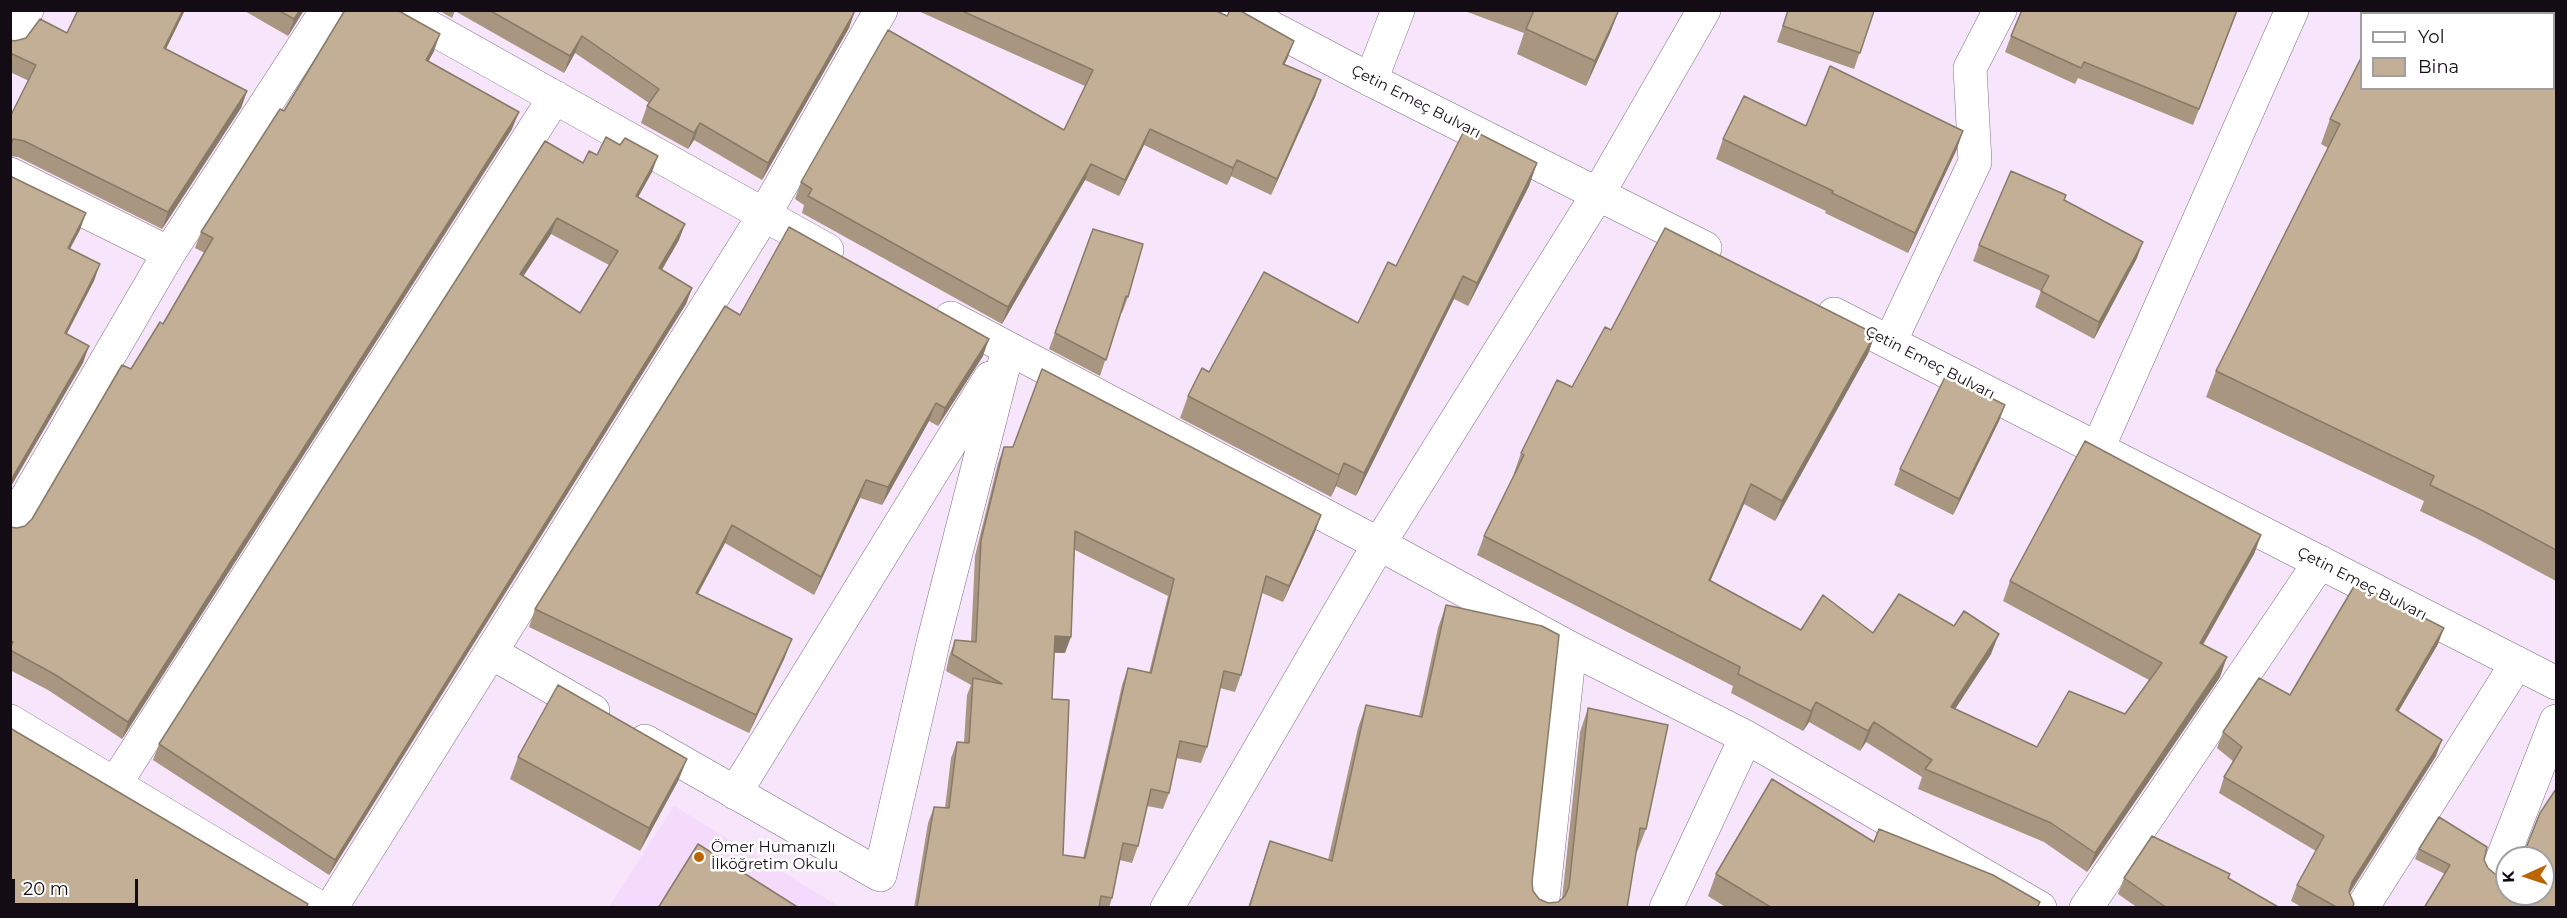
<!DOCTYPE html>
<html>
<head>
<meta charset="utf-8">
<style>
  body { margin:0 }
  #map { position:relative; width:2567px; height:918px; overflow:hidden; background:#f6e5fb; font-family:Montserrat,sans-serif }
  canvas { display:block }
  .frame { position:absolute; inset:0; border:12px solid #130c15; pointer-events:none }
  .legend { position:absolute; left:2360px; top:12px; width:195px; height:78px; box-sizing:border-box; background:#fff; border:2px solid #a19ea1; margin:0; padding:8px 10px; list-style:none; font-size:18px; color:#130c15 }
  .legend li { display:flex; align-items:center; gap:12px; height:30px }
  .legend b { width:30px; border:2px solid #a19ea1 }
  .north { position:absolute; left:2495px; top:846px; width:60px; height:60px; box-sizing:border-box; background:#fff; border:2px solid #a19ea1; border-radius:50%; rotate:267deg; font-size:16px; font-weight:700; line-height:24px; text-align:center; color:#130c15 }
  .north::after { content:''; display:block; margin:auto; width:21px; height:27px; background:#bd6402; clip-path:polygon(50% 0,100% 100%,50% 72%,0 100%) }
  .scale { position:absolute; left:12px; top:879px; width:126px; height:27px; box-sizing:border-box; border:3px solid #130c15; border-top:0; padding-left:8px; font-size:18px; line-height:21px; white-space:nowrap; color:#130c15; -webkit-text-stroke:4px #fff; paint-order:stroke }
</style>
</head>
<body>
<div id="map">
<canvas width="2567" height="918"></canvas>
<div class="frame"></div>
<ul class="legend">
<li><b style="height:8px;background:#fff"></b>Yol</li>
<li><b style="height:16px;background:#c3af95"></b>Bina</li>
</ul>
<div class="north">K</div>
<div class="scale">20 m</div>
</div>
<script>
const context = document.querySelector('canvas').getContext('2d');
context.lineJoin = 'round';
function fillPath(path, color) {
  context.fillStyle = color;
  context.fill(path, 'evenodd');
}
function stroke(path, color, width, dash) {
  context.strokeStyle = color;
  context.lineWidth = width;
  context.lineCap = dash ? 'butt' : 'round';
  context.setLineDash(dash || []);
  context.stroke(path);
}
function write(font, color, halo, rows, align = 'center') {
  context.font = font + ' Montserrat,sans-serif';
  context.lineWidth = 5;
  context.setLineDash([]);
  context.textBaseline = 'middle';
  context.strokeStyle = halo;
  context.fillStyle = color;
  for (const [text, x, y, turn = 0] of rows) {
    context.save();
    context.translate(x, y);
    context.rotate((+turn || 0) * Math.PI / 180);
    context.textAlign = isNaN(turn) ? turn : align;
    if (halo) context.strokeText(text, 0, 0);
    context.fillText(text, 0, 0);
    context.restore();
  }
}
const built = new Path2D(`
  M674,806L840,907L608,908Z`);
const minor = new Path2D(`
  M399,10L827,250
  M2554,38L2556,39
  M10,39L27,10
  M1371,80L1398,10
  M10,174L169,253
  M951,318L1379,544L1570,648L1746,737L2040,908
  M1890,342L1975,162L1970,68L2000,10
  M2098,448L2292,10
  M10,526L169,253L327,10
  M492,653L593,711
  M10,721L320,908
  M645,741L880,875L934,639L1008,349
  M115,784L555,97
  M735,793L990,378
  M2499,867L2556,721
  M331,908L764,215L881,10
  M1167,908L1379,544L1598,194L1704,10
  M1542,908L1570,648
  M1666,908L1746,737
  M2086,908L2320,562
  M2362,908L2517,663`);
const major = new Path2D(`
  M1238,10L1371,80L1705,248
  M1834,314L2556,683`);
const wall = new Path2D(`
  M78,10H185L166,49L247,91L241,108L162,229L18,157L10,156V117L29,81L10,72V40L15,41L67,33Z
  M243,10H304L288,36Z
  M438,10H854L849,28L762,180L694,140L688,149L641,123L647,106L649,103L575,53L564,73L455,11L452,18Z
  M916,10H1214L1288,57L1284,64L1321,80L1315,97L1271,195L1231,176L1227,185L1144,145L1119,196L1085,180L1002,324L802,213L804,205L795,199L801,182L1064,130L1085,86Z
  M1462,10H1619L1610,33L1586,86L1517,54L1524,33Z
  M1788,10L1874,11L1854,69L1777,42Z
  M2238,10L2193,125L2078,78L2075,84L2005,52L2011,36Z
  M434,51L428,62L512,129L122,739L48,690L10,670V527L17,528L25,526L32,519L131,369L163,324L205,253L195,248L201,232L284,111Z
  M2556,51V581L2476,538L2420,511L2424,501L2206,397L2216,371L2328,148L2321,144L2330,119Z
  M1806,126L1963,131L1956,151L1908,253L1825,213L1826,211L1716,159L1723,139Z
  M597,155L652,172L638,197L679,240L662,270L692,288L686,304L329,875L153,760L159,744L583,163ZM551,234L609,265L580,313L523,277Z
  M1537,163L1529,186L1468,306L1454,299L1356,496L1336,486L1331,497L1180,418L1188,396L1209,372L1358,323L1396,266Z
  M2065,200L2137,258L2094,339L2035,307L2041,291L1973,261L1979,245Z
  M1093,229L1128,297L1122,313L1121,312L1100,376L1049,349Z
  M740,315L983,356L938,426L929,421L882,505L860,498L814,595L725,543L698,594L785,657L749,733L529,627L535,609Z
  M1611,330L1875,334L1868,354L1775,521L1744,504L1710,581L1801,630L1873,633L1991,654L1955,709L2037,747L2125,714L2149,680L2003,601L2010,581L2261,535L2254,554L2203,645L2220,677L2087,872L2044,842L1918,789L1922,777L1866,742L1860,751L1809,722L1803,731L1731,693L1733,686L1477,555L1484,536L1515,473H1514L1521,453L1572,387Z
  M2005,405L1999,421L1953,515L1894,485L1900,469Z
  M1004,447L1321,515L1315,532L1283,602L1262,593L1241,675L1235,692L1220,688L1207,747L1201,763L1176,758L1169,793L1163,809L1147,806L1138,846L1132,863L1120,860L1112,898L1109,908H914L928,823L934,807L945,808L951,758L957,742H964L967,695L971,685L946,671L949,657L955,640L971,641L975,556L998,463ZM1075,550L1168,596L1149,673L1128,668L1122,685L1083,858L1063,855L1052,699L1054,653H1065Z
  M1446,605L1532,882L1533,891L1539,899L1548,903L1558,902L1562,899L1580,732L1588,708L1646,829L1637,852H1636L1627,908H1248L1270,841L1328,860L1358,728L1366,705L1419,716L1438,628Z
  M2438,644L2398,711L2436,756L2350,893L2353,908H2303L2291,901L2297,885L2316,851L2219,793L2224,777L2234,762L2217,748L2223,732L2290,695Z
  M518,757L687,759L678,781L640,851L510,779Z
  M1874,842L2040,902L2037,908H1727L1708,896L1716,874Z
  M2419,849L2484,860L2488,868L2495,874L2556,908L2445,874L2415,859Z
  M2124,878H2228L2280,908H2138L2118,894Z`);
const shadedWall = new Path2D(`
  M183,10H185L158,65L164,48Z
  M300,10H304L288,36L294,19Z
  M1619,10L1610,33L1586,86L1595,61Z
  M855,11L849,28L762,180L768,163Z
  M440,34L434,51L420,77L426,60Z
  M582,36L575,53L564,73L570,56Z
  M1294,41L1288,57L1277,80L1283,64Z
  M1321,80L1315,97L1271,195L1277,179Z
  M247,91L241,108L162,229L168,212Z
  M519,112L512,129L122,739L128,722Z
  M700,123L694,140L688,149L694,133Z
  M1150,129L1144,145L1119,196L1125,180Z
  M1963,131L1956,151L1908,253L1915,233Z
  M14,139L10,149V140Z
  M658,156L652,172L630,212L636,196Z
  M1237,160L1231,176L1227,185L1233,168Z
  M1537,163L1529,186L1468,306L1477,283Z
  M1091,164L1085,180L1002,324L1008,307Z
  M86,213L80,230L62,264L68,248Z
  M557,218L551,234L514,290L520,274Z
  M685,224L679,240L653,284L659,268Z
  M2143,242L2137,258L2094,339L2099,322Z
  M100,264L94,281L59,349L65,333Z
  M1463,276L1454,299L1356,496L1364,473Z
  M692,288L686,304L329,875L335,860Z
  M1875,334L1868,354L1775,521L1782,501Z
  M989,339L983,356L938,426L945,408Z
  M89,346L83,363L10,488V482Z
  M936,403L929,421L882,505L888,487Z
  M2005,405L1999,421L1953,515L1959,499Z
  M1344,463L1336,486L1331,497L1339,475Z
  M866,480L860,498L814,595L821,577Z
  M1751,484L1744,504L1702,600L1709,580Z
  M1321,515L1315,532L1283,602L1289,586Z
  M732,525L725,543L689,610L696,593Z
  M2261,535L2254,554L2192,663L2200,643Z
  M2444,628L2438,644L2390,726L2396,710Z
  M1999,634L1991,654L1944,726L1951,707Z
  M1055,636L1071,637L1065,653L1049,652Z
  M792,639L785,657L749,733L756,715Z
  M2227,657L2220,677L2087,872L2095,853Z
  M1816,702L1809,722L1803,731L1811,711Z
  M1874,722L1866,742L1860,751L1868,731Z
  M2442,740L2436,756L2346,898L2352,882Z
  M687,759L678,781L640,851L649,828Z`);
const building = new Path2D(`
  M78,10H183L164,48L247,91L168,212L24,141L14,139L10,140V117L36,65L10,53V40L15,41L26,38L40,19L67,33Z
  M278,10H300L294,19Z
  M345,10H397L440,34L426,60L519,112L128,722L54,674L10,650V647L13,642L10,641V527L17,528L25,526L32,519L122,365L131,369L160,322L163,324L213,238L201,232L280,109L284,111Z
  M489,10H854L855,11L768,163L700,123L694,133L647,106L659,89L582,36L570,56Z
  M960,10H1214L1227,16L1230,10H1239L1294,41L1283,64L1321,80L1277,179L1237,160L1233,168L1150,129L1125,180L1091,164L1008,307L808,196L812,189L801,182L888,30L1064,130L1093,70Z
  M1534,10H1619L1595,61L1526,29Z
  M1788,10H1873L1874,11L1860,53L1783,26Z
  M2022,10H2237L2199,109L2084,62L2081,68L2011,36Z
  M2386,10H2495L2494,14H2385Z
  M2553,50L2556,51V550L2485,512L2430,485L2434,476L2216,371L2340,124L2330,119L2361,58V88H2553Z
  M1830,66L1963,131L1915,233L1832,193L1833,191L1723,139L1744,96L1806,126Z
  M1466,127L1537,163L1477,283L1463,276L1364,473L1344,463L1339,475L1188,396L1202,368L1209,372L1264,272L1358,323L1388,262L1396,266Z
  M606,137L620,145L625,138L658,156L636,196L685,224L659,268L692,288L335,860L159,744L545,141L583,163L589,151L597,155ZM557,218L618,251L580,313L520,274Z
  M2011,171L2066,195L2064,200L2143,242L2099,322L2041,291L2049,276L1979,245Z
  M10,176L86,213L68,248L100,264L65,333L89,346L10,482Z
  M789,227L989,339L945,408L936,403L888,487L866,480L821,577L732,525L696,593L792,639L756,715L535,609L725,306L740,315Z
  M1665,228L1875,334L1782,501L1751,484L1709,580L1801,630L1823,595L1873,633L1899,594L1954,626L1964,611L1999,634L1951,707L2037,747L2069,691L2125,714L2162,663L2010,581L2085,441L2261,535L2200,643L2227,657L2095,853L2051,823L1925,769L1932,760L1874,722L1868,731L1816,702L1811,711L1738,674L1740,667L1484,536L1524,455L1521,453L1557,380L1572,387L1605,327L1611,330Z
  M1093,229L1143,244L1128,297L1126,296L1106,360L1055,333Z
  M1042,369L1321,515L1289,586L1266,576L1241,675L1224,671L1207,747L1180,741L1169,793L1151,789L1138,846L1123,843L1112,898L1101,896L1099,908H917L934,807L949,808L957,742L969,743L973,678L1002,684L952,654L955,640L976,642L981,540L1004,447H1013ZM1075,531L1174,579L1151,673L1128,668L1085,858L1063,855L1069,700L1052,699L1055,636L1071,637Z
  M1946,375L2005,405L1959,499L1900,469Z
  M2356,583L2444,628L2396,710L2442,740L2352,882L2349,892L2354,904L2352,908H2338L2297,885L2324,836L2224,777L2242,747L2223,732L2259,678L2290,695Z
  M1446,605L1542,626L1559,635L1532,882L1533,891L1539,899L1548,903L1558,902L1565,896L1569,887L1588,708L1668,725L1646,829L1640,828L1627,908H1249L1270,841L1332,861L1366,705L1422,717Z
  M558,685L687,759L649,828L518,757Z
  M10,728L308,904L306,908H10Z
  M1772,779L1874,842L1879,829L1993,875L2040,902L2037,908H1772L1716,874Z
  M2556,789V908H2424L2450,865L2419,849L2439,817L2487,847L2484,860L2488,868L2495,874L2505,875L2507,874V894H2543V858H2522L2540,813Z
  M2152,836L2230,874L2228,878L2280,908H2167L2124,878Z
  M698,844L799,908H658Z`);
const markers = [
  [699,857,6,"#bd6402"]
];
const streetNames = [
  ["Çetin Emeç Bulvarı",1416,102,27],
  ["Çetin Emeç Bulvarı",1930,363,27],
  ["Çetin Emeç Bulvarı",2362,584,27]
];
const poiNames = [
  ["Ömer Humanızlı",711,848],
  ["İlköğretim Okulu",711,865]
];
fillPath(built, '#f4dafb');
stroke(minor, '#816e86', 34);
stroke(major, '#816e86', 34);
stroke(minor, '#fff', 33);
stroke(major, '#fff', 33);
fillPath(wall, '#a89680');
fillPath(shadedWall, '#887a68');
fillPath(building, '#c3af95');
stroke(building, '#887a68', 1.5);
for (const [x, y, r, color] of markers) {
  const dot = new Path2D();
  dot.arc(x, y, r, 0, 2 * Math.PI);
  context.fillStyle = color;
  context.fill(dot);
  stroke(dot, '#fff', 2);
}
write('15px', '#130c15', '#fff', streetNames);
write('15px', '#130c15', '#fff', poiNames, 'left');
</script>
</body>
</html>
